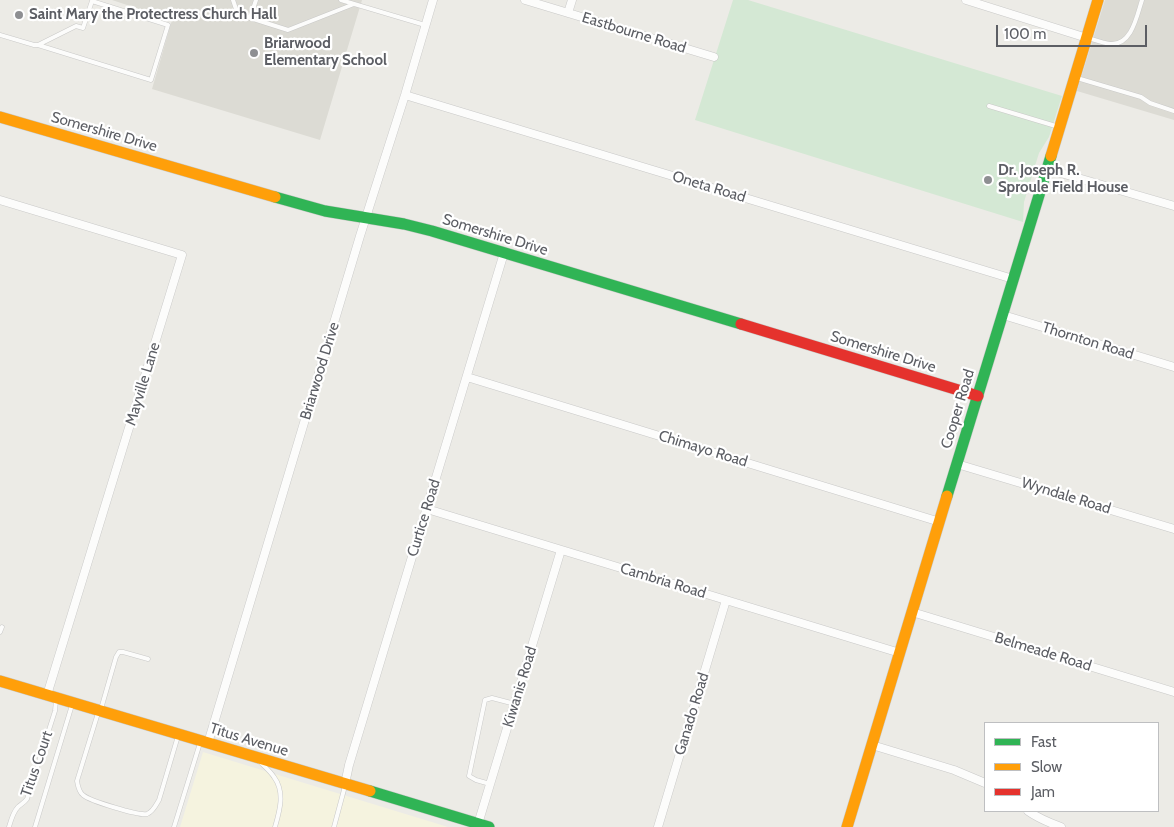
<!DOCTYPE html>
<html>
<head>
<meta charset="utf-8">
<style>
  body { margin:0 }
  #map { position:relative; width:1174px; height:827px; overflow:hidden; background:#ecebe6; font-family:Cabin,sans-serif }
  canvas { display:block }
  .legend { position:absolute; left:984px; top:722px; width:175px; height:90px; box-sizing:border-box; background:#fff; border:1px solid #bebfc1; margin:0; padding:6px 9px; list-style:none; font-size:15px; color:#5c5e64 }
  .legend li { display:flex; align-items:center; gap:10px; height:25px }
  .legend b { width:25px; border:1px solid #bebfc1 }
  .scale { position:absolute; left:996px; top:25px; width:151px; height:22px; box-sizing:border-box; border:2px solid #5c5e64; border-top:0; padding-left:6px; font-size:15px; line-height:18px; white-space:nowrap; color:#5c5e64; -webkit-text-stroke:4px #fff; paint-order:stroke }
</style>
</head>
<body>
<div id="map">
<canvas width="1174" height="827"></canvas>
<ul class="legend">
<li><b style="height:6px;background:#30b455"></b>Fast</li>
<li><b style="height:6px;background:#ff9f0a"></b>Slow</li>
<li><b style="height:6px;background:#e5322d"></b>Jam</li>
</ul>
<div class="scale">100 m</div>
</div>
<script>
const context = document.querySelector('canvas').getContext('2d');
context.lineJoin = 'round';
function fillPath(path, color) {
  context.fillStyle = color;
  context.fill(path, 'evenodd');
}
function stroke(path, color, width, dash) {
  context.strokeStyle = color;
  context.lineWidth = width;
  context.lineCap = dash ? 'butt' : 'round';
  context.setLineDash(dash || []);
  context.stroke(path);
}
function write(font, color, halo, rows, align = 'center') {
  context.font = font + ' Cabin,sans-serif';
  context.lineWidth = 4.5;
  context.setLineDash([]);
  context.textBaseline = 'middle';
  context.strokeStyle = halo;
  context.fillStyle = color;
  for (const [text, x, y, turn = 0] of rows) {
    context.save();
    context.translate(x, y);
    context.rotate((+turn || 0) * Math.PI / 180);
    context.textAlign = isNaN(turn) ? turn : align;
    if (halo) context.strokeText(text, 0, 0);
    context.fillText(text, 0, 0);
    context.restore();
  }
}
const commercial = new Path2D(`
  M203,752L448,827H180Z`);
const education = new Path2D(`
  M112,0H362L320,140L152,89L172,20Z
  M1105,0H1174V120L1077,91Z`);
const green = new Path2D(`
  M733,0H748L1062,96L1049,137L1039,153L1024,202L1023,222L695,120Z`);
const lane = new Path2D(`
  M233,0L236,9L244,16L288,30L354,4
  M341,0L425,25
  M250,18L256,0
  M0,35L34,45H38L76,26L83,28L92,1L168,25L151,80L38,45
  M1088,38C1095,40 1103,43 1110,44C1132,46 1137,15 1142,0
  M1077,78L1141,97L1150,103L1174,111
  M989,106L1059,127
  M0,632L2,627
  M101,709L116,657L119,652H123L148,659
  M98,713L77,781C78,787 79,792 83,795C90,801 139,816 147,814C153,812 156,805 159,800L178,736
  M260,762C265,767 270,771 274,777C285,792 280,810 275,827
  M490,784L476,780L469,776L485,700L492,698L515,704
  M9,827C11,820 13,812 18,807C21,804 24,803 27,799L55,711L56,700
  M35,827L72,705
  M174,827L200,743
  M334,827L345,786`);
const street = new Path2D(`
  M525,0L714,57
  M966,0L1087,38
  M568,13L572,0
  M405,95L1013,279
  M1047,169L1174,206
  M0,200L182,255L47,695
  M1003,315L1174,367
  M467,377L940,522
  M957,464L1174,529
  M427,509L900,653
  M912,612L1174,692
  M208,743L360,236L405,95L433,0
  M872,745L954,770L985,783
  M345,784L349,765L504,253
  M1028,811C1038,818 1050,823 1061,827
  M478,824L561,550
  M658,827L726,600`);
const fast = new Path2D(`
  M275,197L325,211L404,224L432,231L741,324
  M947,496L1051,156
  M370,791L489,827`);
const slow = new Path2D(`
  M0,117L275,197
  M1051,156L1098,0
  M0,681L370,791
  M847,827L947,496`);
const jam = new Path2D(`
  M741,324L978,396`);
const markers = [
  [19,15,5,"#8e8f92"],
  [254,53,5,"#8e8f92"],
  [988,180,5,"#8e8f92"]
];
const poiNames = [
  ["Saint Mary the Protectress Church Hall",29,15],
  ["Briarwood",264,44],
  ["Elementary School",264,61],
  ["Dr. Joseph R.",998,171],
  ["Sproule Field House",998,188]
];
const streetNames = [
  ["Eastbourne Road",634,33,17],
  ["Somershire Drive",104,132,16],
  ["Oneta Road",709,187,17],
  ["Somershire Drive",495,235,17],
  ["Thornton Road",1088,341,17],
  ["Somershire Drive",883,352,17],
  ["Briarwood Drive",320,371,-73],
  ["Mayville Lane",143,384,-73],
  ["Cooper Road",958,409,-73],
  ["Chimayo Road",703,449,17],
  ["Wyndale Road",1066,496,17],
  ["Curtice Road",424,518,-73],
  ["Cambria Road",663,581,17],
  ["Belmeade Road",1043,652,17],
  ["Kiwanis Road",520,687,-73],
  ["Ganado Road",692,714,-73],
  ["Titus Avenue",249,740,17],
  ["Titus Court",37,764,-71]
];
fillPath(commercial, '#f5f3df');
fillPath(education, '#dcdbd4');
fillPath(green, '#d4e8d4');
stroke(lane, '#c9c9c8', 5);
stroke(street, '#c9c9c8', 9);
stroke(fast, '#c7c8c6', 12);
stroke(slow, '#c7c8c6', 12);
stroke(jam, '#c7c8c6', 12);
stroke(lane, '#fcfcfb', 4);
stroke(street, '#fcfcfb', 8);
stroke(fast, '#30b455', 11);
stroke(slow, '#ff9f0a', 11);
stroke(jam, '#e5322d', 11);
for (const [x, y, r, color] of markers) {
  const dot = new Path2D();
  dot.arc(x, y, r, 0, 2 * Math.PI);
  context.fillStyle = color;
  context.fill(dot);
  stroke(dot, '#fff', 2);
}
write('bold 15px', '#5c5e64', '#fff', poiNames, 'left');
write('15px', '#5c5e64', '#fff', streetNames);
</script>
</body>
</html>
